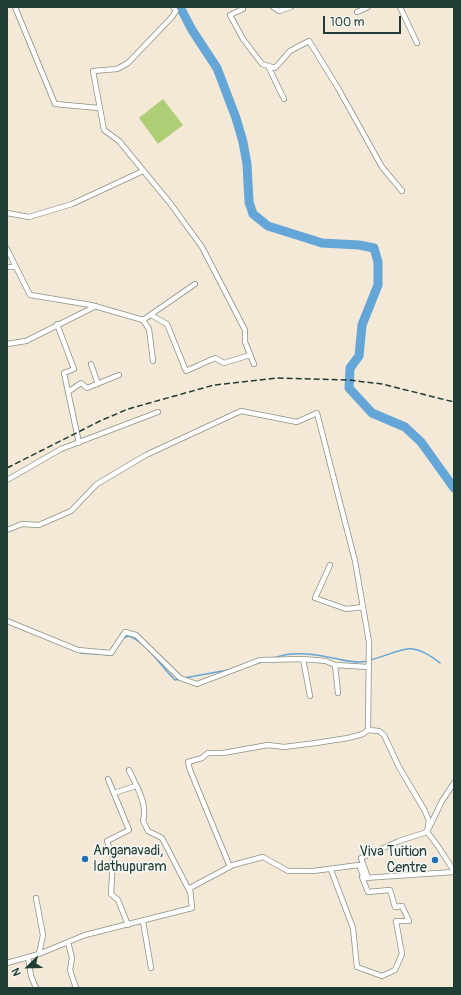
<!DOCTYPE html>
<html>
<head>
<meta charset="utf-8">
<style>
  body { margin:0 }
  #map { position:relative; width:461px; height:995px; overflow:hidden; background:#f4e8d6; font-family:Pangolin,sans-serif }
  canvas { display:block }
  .frame { position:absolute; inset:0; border:8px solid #1f3d34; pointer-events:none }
  .north { position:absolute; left:8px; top:947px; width:40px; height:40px; -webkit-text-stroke:3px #f6f6f2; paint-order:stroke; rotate:247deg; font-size:11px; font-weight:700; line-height:16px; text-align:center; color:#1f3d34 }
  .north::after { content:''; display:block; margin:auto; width:14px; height:18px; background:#1f3d34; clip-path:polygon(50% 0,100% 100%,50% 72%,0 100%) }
  .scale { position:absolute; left:323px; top:16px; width:78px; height:18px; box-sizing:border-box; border:2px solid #1f3d34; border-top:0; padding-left:5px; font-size:12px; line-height:14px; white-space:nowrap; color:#1f3d34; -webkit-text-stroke:3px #f6f6f2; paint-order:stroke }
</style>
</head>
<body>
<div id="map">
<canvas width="461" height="995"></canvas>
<div class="frame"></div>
<div class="north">N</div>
<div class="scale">100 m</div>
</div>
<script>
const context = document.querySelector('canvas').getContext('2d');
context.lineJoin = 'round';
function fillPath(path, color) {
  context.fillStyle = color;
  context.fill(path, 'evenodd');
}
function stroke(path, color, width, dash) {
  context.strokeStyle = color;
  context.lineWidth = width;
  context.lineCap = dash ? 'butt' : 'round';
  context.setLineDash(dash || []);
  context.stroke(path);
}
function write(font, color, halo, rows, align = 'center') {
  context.font = font + ' Pangolin,sans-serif';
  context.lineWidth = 3.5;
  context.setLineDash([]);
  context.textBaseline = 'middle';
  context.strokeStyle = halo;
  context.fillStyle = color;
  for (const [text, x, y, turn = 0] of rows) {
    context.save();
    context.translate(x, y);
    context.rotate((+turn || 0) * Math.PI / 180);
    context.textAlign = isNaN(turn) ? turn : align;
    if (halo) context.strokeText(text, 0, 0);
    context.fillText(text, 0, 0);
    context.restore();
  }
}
const green = new Path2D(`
  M163,99L183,125L158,144L139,118Z`);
const stream = new Path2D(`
  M123,638L129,636C149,644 160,666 175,680L179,679
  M81,653L112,655L120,643
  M274,658C291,651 315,654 333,658C344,660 356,664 367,661
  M370,660C403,652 409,638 440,663
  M255,664L262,662
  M184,678L228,670`);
const river = new Path2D(`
  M180,7L192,30L217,68L236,118L243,142L247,164L249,202L253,214L268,226L322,243L359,245L374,248L378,262V285L362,325L359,356L350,368L349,388L372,413L405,427L421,442L454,488`);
const street = new Path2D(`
  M15,7L55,104L99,108
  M173,7L176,11L171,18L128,63L117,69L93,71L104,130L119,141L170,203L202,247L245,330V342L254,364
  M242,7L243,9L230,15L243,39L262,64L275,68L290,51L309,41L338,88L382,167L402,191
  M273,7L279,11L291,7
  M400,7L417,43
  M357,12L368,7
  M268,66L284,99
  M7,213L29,217L72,204L143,171
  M7,249L30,295L91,305L143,320L149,329L153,361
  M7,267H15
  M151,315L167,324L186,371L215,358L224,363L250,355
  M143,320L195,284
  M57,324L74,369L64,373L79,443
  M7,344L26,341L96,306
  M91,364L98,384
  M68,392L81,383L87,388L119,375
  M7,480L61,449L158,412
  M7,530L22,524L39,525L71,511L97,484L146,455L241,411L297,422L317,413L355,561L369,642L368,730L379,731L384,735L399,767L425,811L429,821L427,832C438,844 445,858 454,871
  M330,565L315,598L346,609L363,607
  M7,621L78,650L111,653L125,632L136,635L180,678L197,684L260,660L303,659L326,661L335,665L368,667
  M303,659L310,696
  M335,665L338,693
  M129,770C136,786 148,803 143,821L148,831L162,838L190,892
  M108,779L129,830L107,841L113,858L111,894L118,900L128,925
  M114,793L136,786
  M230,867L190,770L188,762L202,758L208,753H223L268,745L284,747L316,743L348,738L363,734L368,730
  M331,870L353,928L357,967L382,976L395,970L402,954L396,921H409L402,906L395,907L390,890L368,892L362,877
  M368,878L361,858L399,841L427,832L442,801L454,783
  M36,898L43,935L39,954
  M143,921L151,968
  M68,942L72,958L70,970L76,988
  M28,957L31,976L36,988
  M7,963L39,954L85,935L192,908L190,888L233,865L263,857L288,871H313L359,865L364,878L454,872`);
const rail = new Path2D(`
  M7,468L100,421L128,409L214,385L278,378L349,380L382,384L454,402`);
const markers = [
  [85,859,4,"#1f6fb2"],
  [435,860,4,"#1f6fb2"]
];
const poiNames = [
  ["Anganavadi,",93,851],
  ["Idathupuram",93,867],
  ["Viva Tuition",427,852,"right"],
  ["Centre",427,868,"right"]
];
fillPath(green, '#aece76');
stroke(stream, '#64a6d8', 1.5);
stroke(river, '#64a6d8', 9);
stroke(street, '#8a9285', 6);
stroke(street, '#fff', 4.5);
stroke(rail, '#1f3d34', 1.5, [6, 3]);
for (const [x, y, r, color] of markers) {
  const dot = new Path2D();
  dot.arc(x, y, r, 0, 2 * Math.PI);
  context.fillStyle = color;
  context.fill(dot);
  stroke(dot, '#f6f6f2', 1.5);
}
write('14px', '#1f3d34', '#f6f6f2', poiNames, 'left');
</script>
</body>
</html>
